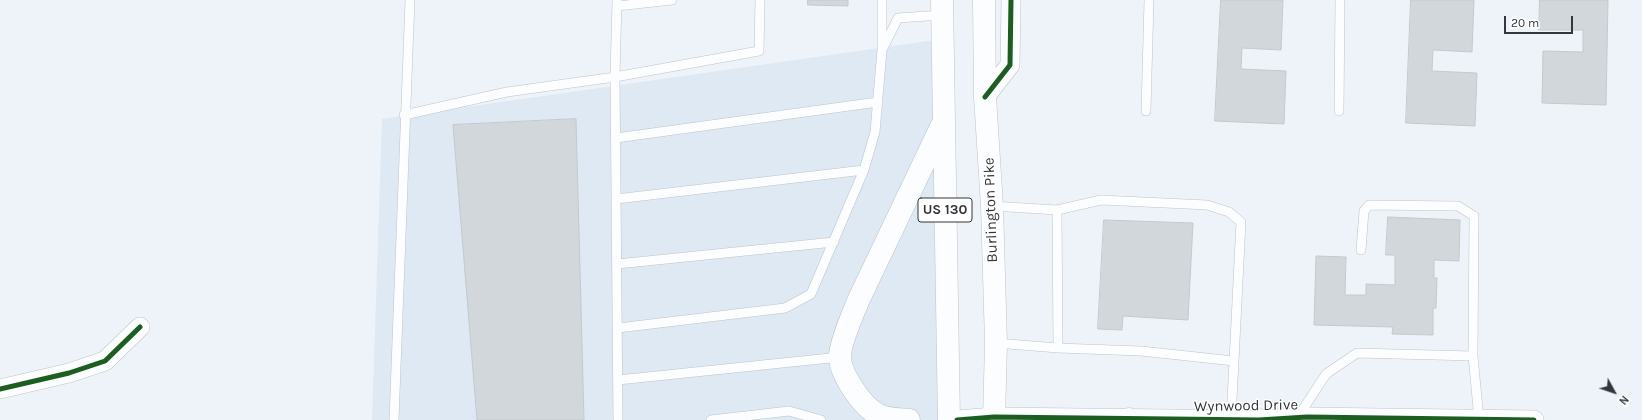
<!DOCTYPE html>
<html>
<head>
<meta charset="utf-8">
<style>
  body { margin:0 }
  #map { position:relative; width:1642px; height:420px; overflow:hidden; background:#eef3f9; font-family:Karla,sans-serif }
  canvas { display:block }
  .north { position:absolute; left:1594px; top:372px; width:40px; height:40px; -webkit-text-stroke:3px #fff; paint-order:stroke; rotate:130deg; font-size:11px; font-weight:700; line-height:16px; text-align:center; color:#33373b }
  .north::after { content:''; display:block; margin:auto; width:14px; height:18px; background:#33373b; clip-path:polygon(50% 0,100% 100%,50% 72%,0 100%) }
  .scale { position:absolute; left:1504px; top:16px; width:69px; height:18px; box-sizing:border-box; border:2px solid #33373b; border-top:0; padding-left:5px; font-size:12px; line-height:14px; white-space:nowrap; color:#33373b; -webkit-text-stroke:3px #fff; paint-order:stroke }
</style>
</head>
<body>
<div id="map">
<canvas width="1642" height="420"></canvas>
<div class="north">N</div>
<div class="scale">20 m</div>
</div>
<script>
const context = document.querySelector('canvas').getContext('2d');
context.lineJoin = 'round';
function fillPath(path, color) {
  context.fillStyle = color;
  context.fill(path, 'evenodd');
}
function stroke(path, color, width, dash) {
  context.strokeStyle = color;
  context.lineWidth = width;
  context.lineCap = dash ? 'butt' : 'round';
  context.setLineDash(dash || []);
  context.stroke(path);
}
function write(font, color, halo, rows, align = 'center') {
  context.font = font + ' Karla,sans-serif';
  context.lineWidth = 3;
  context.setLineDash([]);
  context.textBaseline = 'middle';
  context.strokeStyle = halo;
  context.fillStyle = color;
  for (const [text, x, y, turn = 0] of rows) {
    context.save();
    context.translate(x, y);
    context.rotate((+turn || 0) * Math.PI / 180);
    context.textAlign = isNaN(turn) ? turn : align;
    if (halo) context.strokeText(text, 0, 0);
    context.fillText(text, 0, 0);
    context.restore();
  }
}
const built = new Path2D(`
  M942,39L949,420H372L382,119Z`);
const building = new Path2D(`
  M808,0H848V6L808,5Z
  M1221,0H1283L1281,50L1242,48L1241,69L1286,71L1284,124L1215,121Z
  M1411,0H1474L1472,52L1433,50L1432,71L1477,73L1475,126L1406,123Z
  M1540,0H1608L1606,105L1542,103L1543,51L1583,52V30H1539Z
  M576,119L584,420H477L453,125Z
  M1388,217L1460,220L1459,261L1434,260V278H1437L1436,308H1433V335L1392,334L1393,327L1314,325L1316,256L1346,257L1345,295H1366V284L1395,285V255H1386Z
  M1104,220L1193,223L1188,320L1123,316L1122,330L1098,329Z`);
const service = new Path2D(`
  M617,0L615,77L618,420
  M882,0V47
  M617,6L672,0
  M1146,111L1149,0
  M1339,111L1340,0
  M404,115L507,92L615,77L759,51L760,0
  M616,138L878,102
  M616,199L864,170
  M992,206L1057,210L1101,200L1207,205L1229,212L1241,222L1234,361L1141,351L1058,348L1057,210
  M1361,250L1364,211L1369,205L1458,206L1474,216L1473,356
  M617,264L834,242
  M618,328L785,308L811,294L864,170L875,132L882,50L898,18L942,15
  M996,343L1058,348
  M618,380L840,357
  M1298,417L1326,374L1357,353L1473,356L1479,419
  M1231,419L1234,361
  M394,420L410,0
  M711,420L789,411L821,420`);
const minor = new Path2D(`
  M985,97L1010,65L1011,0
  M0,389L69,373L105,361L140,327
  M957,420L994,417L1259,420L1307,417L1534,420`);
const trunk = new Path2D(`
  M942,0L949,420
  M984,0L985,97L992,206L996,343L994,420
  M1129,419L1130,420
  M909,420C900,419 887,419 879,415C863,408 841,375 840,358C839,345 854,311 859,299L941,127
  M1258,420H1259`);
const cycleway = new Path2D(`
  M985,97L1010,65L1011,0
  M0,389L69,373L105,361L140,327
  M957,420L994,417L1259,420L1307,417L1534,420`);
const shields = [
  [945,210,54]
];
const shieldNames = [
  ["US 130",945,210]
];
const streetNames = [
  ["Burlington Pike",991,210,-92],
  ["Wynwood Drive",1246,406,-1]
];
fillPath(built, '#dee9f4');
fillPath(building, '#d2d7db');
stroke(building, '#c4c9cc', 1);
stroke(service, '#bfc3c8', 10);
stroke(minor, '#bfc3c8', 20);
stroke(trunk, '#bfc3c8', 23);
stroke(service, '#fcfdfe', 9);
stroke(minor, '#fcfdfe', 19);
stroke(trunk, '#fcfdfe', 22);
stroke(cycleway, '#1b5e20', 5);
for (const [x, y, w] of shields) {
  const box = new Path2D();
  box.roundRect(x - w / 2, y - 12, w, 24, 3);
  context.fillStyle = '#fff';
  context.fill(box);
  stroke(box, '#33373b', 1);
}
write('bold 14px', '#33373b', null, shieldNames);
write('15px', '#33373b', '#fff', streetNames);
</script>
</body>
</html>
